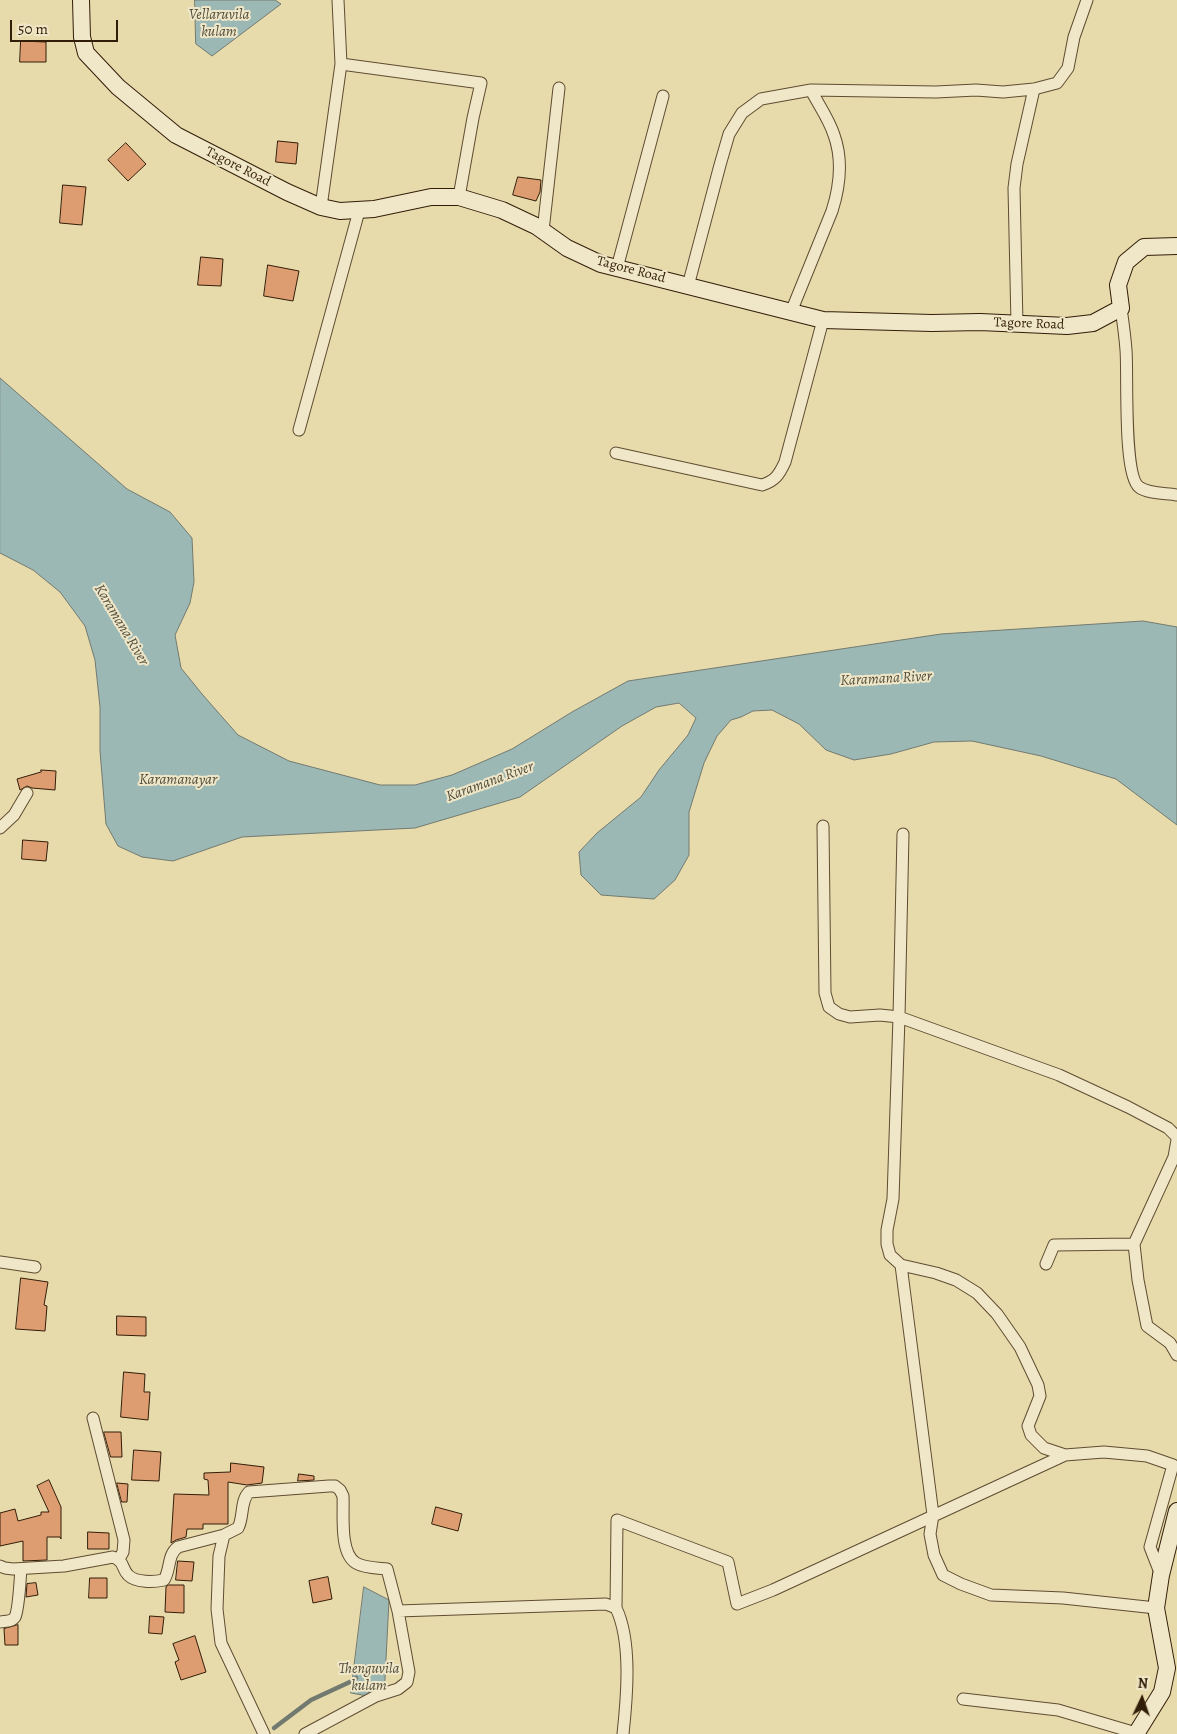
<!DOCTYPE html>
<html>
<head>
<meta charset="utf-8">
<style>
  body { margin:0 }
  #map { position:relative; width:1177px; height:1734px; overflow:hidden; background:#e7daab; font-family:Alegreya,serif }
  canvas { display:block }
  .north { position:absolute; left:1117px; top:1674px; width:50px; height:50px; -webkit-text-stroke:4px #efe7c8; paint-order:stroke; rotate:3deg; font-size:14px; font-weight:700; line-height:20px; text-align:center; color:#321d08 }
  .north::after { content:''; display:block; margin:auto; width:18px; height:22px; background:#321d08; clip-path:polygon(50% 0,100% 100%,50% 72%,0 100%) }
  .scale { position:absolute; left:10px; top:20px; width:108px; height:22px; box-sizing:border-box; border:2px solid #321d08; border-top:0; padding-left:6px; font-size:15px; line-height:18px; white-space:nowrap; color:#321d08; -webkit-text-stroke:4px #efe7c8; paint-order:stroke }
</style>
</head>
<body>
<div id="map">
<canvas width="1177" height="1734"></canvas>
<div class="north">N</div>
<div class="scale">50 m</div>
</div>
<script>
const context = document.querySelector('canvas').getContext('2d');
context.lineJoin = 'round';
function fillPath(path, color) {
  context.fillStyle = color;
  context.fill(path, 'evenodd');
}
function stroke(path, color, width, dash) {
  context.strokeStyle = color;
  context.lineWidth = width;
  context.lineCap = dash ? 'butt' : 'round';
  context.setLineDash(dash || []);
  context.stroke(path);
}
function write(font, color, halo, rows, align = 'center') {
  context.font = font + ' Alegreya,serif';
  context.lineWidth = 4;
  context.setLineDash([]);
  context.textBaseline = 'middle';
  context.strokeStyle = halo;
  context.fillStyle = color;
  for (const [text, x, y, turn = 0] of rows) {
    context.save();
    context.translate(x, y);
    context.rotate((+turn || 0) * Math.PI / 180);
    context.textAlign = isNaN(turn) ? turn : align;
    if (halo) context.strokeText(text, 0, 0);
    context.fillText(text, 0, 0);
    context.restore();
  }
}
const water = new Path2D(`
  M195,0H275L281,4L212,56L196,44Z
  M0,378L127,489L170,512L192,538L194,582L190,603L175,635L181,668L202,694L238,735L289,761L380,785H415L452,775L512,749L572,712L628,681L941,634L1143,621L1177,627V825L1116,779L1041,756L972,741L934,742L891,754L854,760L826,750L799,724L772,710L753,711L741,717L731,720L717,736L704,763L689,812V855L675,880L654,899L601,895L581,875L579,852L597,833L641,797L659,770L688,735L696,718L679,703L656,707L622,726L520,797L415,828L242,837L173,861L142,857L118,846L106,824L100,751V707L95,660L85,626L60,592L33,570L0,553Z
  M364,1587L389,1600L384,1699L351,1693Z`);
const stream = new Path2D(`
  M274,1728L311,1700L352,1681L356,1678`);
const building = new Path2D(`
  M21,41L46,42V62H20Z
  M278,141L298,143L296,164L276,162Z
  M126,143L146,164L128,181L108,160Z
  M518,177L541,180L540,192L536,201L513,195Z
  M63,185L86,187L82,225L60,223Z
  M201,257L223,259L221,286L198,285Z
  M268,265L299,271L293,301L264,296Z
  M41,770L56,771L55,790L32,788L27,786L20,790L17,779L41,772Z
  M23,840L48,842L46,861L22,859Z
  M21,1278L48,1282L44,1305L47,1306L45,1331L16,1329Z
  M117,1316L146,1317V1336L117,1335Z
  M124,1372L145,1374L144,1392H150L148,1420L121,1417Z
  M104,1432H121L122,1457H111Z
  M134,1450L161,1452L159,1481L132,1480Z
  M231,1463L264,1467L262,1483L247,1485L228,1482V1524H203V1529H187L186,1537L176,1540L171,1543L174,1494L209,1495L208,1480L204,1479V1473L230,1472Z
  M299,1474L314,1476V1480L298,1481Z
  M49,1480L61,1507V1539L60,1537H47V1560L23,1561V1541L0,1546V1513L15,1509L18,1521L41,1515V1512H49L37,1486Z
  M117,1483L128,1484L127,1502H122Z
  M436,1507L462,1514L458,1531L432,1524Z
  M88,1532L109,1533V1549H88Z
  M178,1561L194,1562L192,1581L176,1580Z
  M328,1577L332,1599L313,1603L309,1581Z
  M90,1578H107V1598H89Z
  M36,1583L38,1595L26,1597L27,1584Z
  M169,1585H184V1613L165,1612L166,1587Z
  M150,1616L164,1617L162,1634L149,1633Z
  M18,1625V1645H5L4,1629Z
  M195,1636L206,1672L181,1680L175,1662L179,1660L173,1644Z`);
const street = new Path2D(`
  M341,64L481,83L473,118L459,197
  M321,207L341,64L338,0
  M543,231L559,88
  M617,268L663,96
  M688,286L720,165L729,134L742,113L761,99L811,90L936,92L976,90L1003,92L1034,89L1057,83L1068,68L1074,37L1087,0
  M1121,308C1123,322 1125,336 1126,350C1128,374 1123,475 1139,487C1148,494 1166,493 1177,495
  M791,312L832,211C840,186 843,160 834,135C829,119 818,104 811,90
  M1017,324L1014,188L1017,164L1034,89
  M299,430L359,211
  M616,453L762,485C775,481 779,475 785,462L823,320
  M823,826L825,993L829,1007L839,1014L850,1017L880,1015L899,1017L1059,1075L1128,1107L1168,1128L1177,1137
  M0,828L14,815L27,793
  M903,834L899,1017L893,1199L887,1230V1244L890,1255L901,1265L936,1273L956,1280L977,1293L997,1314L1020,1347L1038,1385L1040,1396L1028,1426L1031,1435L1044,1448L1065,1455
  M1177,1140L1174,1157L1134,1244L1138,1280L1147,1326L1170,1343L1177,1355
  M0,1262L35,1267
  M1046,1264L1054,1245L1134,1244
  M901,1265L933,1515L930,1534L934,1555L943,1575L961,1584L991,1595L1063,1598L1156,1608
  M93,1418L124,1540L123,1552L119,1559
  M224,1535L219,1556L217,1609L221,1643L264,1734
  M0,1566L5,1568L13,1569L64,1566L113,1557C125,1562 121,1567 128,1575C136,1583 154,1582 164,1580C171,1569 167,1555 178,1547L224,1535L238,1528C244,1517 240,1501 249,1492L329,1486H335L340,1490L343,1496C344,1513 339,1553 356,1563C364,1568 378,1568 387,1569L398,1611L606,1604L616,1608C632,1641 627,1697 623,1734
  M616,1608L617,1520L728,1562L737,1604L773,1590L1065,1455L1104,1452L1147,1456L1173,1465L1150,1547L1161,1575
  M0,1622C5,1621 12,1622 15,1617C19,1609 20,1579 21,1569
  M963,1699L1058,1710L1136,1733
  M305,1734L376,1696L398,1689L407,1682L409,1672L398,1611`);
const secondary = new Path2D(`
  M81,0L82,37L86,53L118,87L176,135L287,192L321,207L340,211L374,209L431,197H459L502,210L536,226L567,248L601,264L823,320L932,323L980,322L1067,326L1093,323L1121,308L1118,285L1126,262L1144,247L1177,246
  M1136,1734L1162,1692L1167,1668L1156,1608L1161,1575L1177,1511`);
const streetNames = [
  ["Tagore Road",238,167,27],
  ["Tagore Road",631,270,15],
  ["Tagore Road",1029,324,2]
];
const waterNames = [
  ["Vellaruvila",219,15],
  ["kulam",219,32],
  ["Karamana River",121,625,59],
  ["Karamana River",886,679,-3],
  ["Karamanayar",178,780],
  ["Karamana River",490,782,-20],
  ["Thenguvila",369,1669],
  ["kulam",369,1686]
];
fillPath(water, '#9cb8b5');
stroke(water, '#727a70', 1);
stroke(stream, '#727a70', 4.5);
fillPath(building, '#de9d70');
stroke(building, '#321d08', 1);
stroke(street, '#5f4c31', 13);
stroke(secondary, '#321d08', 18);
stroke(street, '#efe7c8', 11);
stroke(secondary, '#efe7c8', 16);
write('14px', '#321d08', '#efe7c8', streetNames);
write('italic 15px', '#524c3c', '#efe7c8', waterNames);
</script>
</body>
</html>
